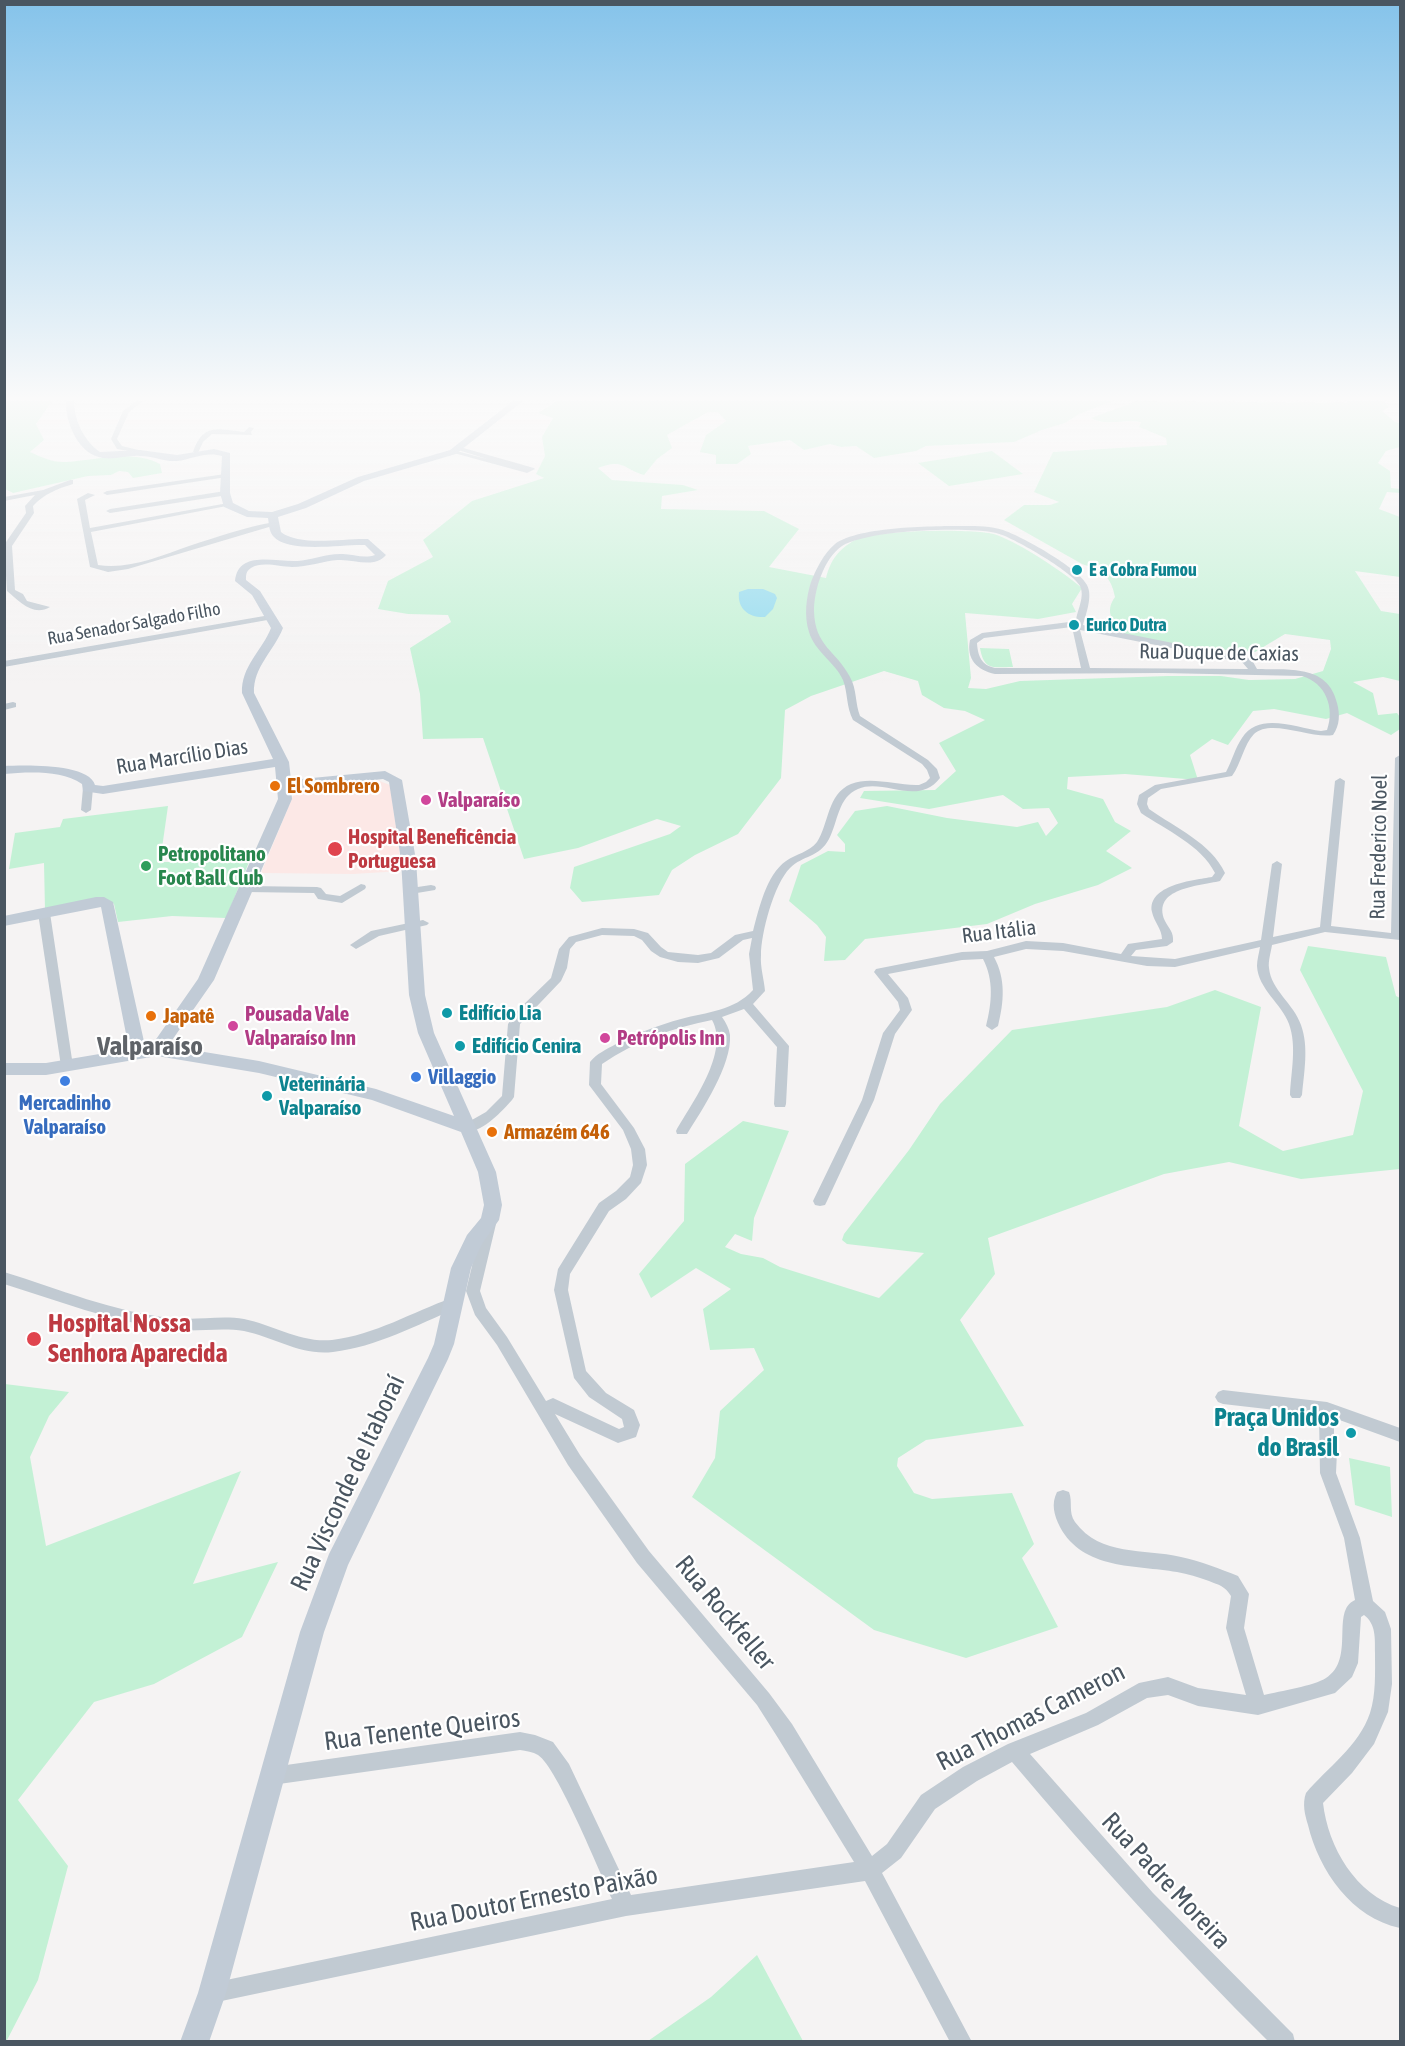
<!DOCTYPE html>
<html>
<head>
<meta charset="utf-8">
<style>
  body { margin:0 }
  #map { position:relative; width:1405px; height:2046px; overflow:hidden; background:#f5f3f3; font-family:"Asap Condensed",sans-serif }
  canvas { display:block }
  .frame { position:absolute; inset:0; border:6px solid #4a5661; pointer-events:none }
</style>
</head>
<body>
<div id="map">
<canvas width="1405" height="2046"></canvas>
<div class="frame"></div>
</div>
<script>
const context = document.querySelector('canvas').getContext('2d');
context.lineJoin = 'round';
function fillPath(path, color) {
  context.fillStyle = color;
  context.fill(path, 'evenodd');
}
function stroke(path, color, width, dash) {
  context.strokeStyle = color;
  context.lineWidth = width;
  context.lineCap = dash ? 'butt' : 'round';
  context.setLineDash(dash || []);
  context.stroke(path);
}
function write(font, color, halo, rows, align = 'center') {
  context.font = font + ' "Asap Condensed",sans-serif';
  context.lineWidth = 4.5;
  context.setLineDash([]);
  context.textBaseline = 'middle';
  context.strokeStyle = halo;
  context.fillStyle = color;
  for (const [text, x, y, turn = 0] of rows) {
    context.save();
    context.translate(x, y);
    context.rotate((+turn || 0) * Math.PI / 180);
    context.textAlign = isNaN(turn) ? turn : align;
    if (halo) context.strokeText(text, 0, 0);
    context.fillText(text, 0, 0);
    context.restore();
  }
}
const medical = new Path2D(`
  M377,780L390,785L402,871L353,874L261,873L296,789Z`);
const green = new Path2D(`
  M4,401H52L36,424L44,440L30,452C41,457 54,463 66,462C97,460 132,449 160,464L162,473L133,478L128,472L119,471L111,475L88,476L13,493L5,489Z
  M557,401H1113L1079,414L1065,423L1042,430L1014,442L926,446L916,451L874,458L856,446L841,447L830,444L804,450L790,440L748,446L751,454L737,464H716V455L700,452L706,435L726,421L718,412H708L667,435L672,448L657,459L644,475C623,469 624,458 598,468L612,480L683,485L698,490L662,496L661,509L764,511L799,529L769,567L826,578C831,559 838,550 855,540C874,530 977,528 997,535C1021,544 1062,571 1082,588L1072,604L1076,612L1038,619L965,613L971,678L968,688L986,689L1020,681L1168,676H1221L1249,680L1295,679L1323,671L1331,649L1330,640L1285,634L1255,652L1187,647L1119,633C1112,619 1105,611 1115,597C1111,576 1102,570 1082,564L1004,520L1024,505H1050L1059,502L1034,492L1053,452L1167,445L1166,438L1139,427L1141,422C1123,418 1107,427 1091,418L1137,401L1347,403V401H1384L1389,407L1382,411L1395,422L1400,423V447L1386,451L1378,463L1390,471L1391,488L1400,489V493L1387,492L1379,509L1400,517V577L1355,571L1381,611L1400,614V681L1383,677L1353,682L1373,693L1378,715L1397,713L1400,717V729L1391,735L1347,713L1326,719L1274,709L1253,711L1228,745L1212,739L1190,755L1198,780L1125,774L1068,777L1067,789L1103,799L1115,822L1131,831L1106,851L1132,868L1098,885L1035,904L987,924L865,939L845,960L824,961L826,937L817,925L789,901L801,865L828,851L845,852V844L837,835L855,811L887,806L947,818L1017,827L1038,822L1046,836L1058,823L1049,808L1023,809L1003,795L929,809L860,798L864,791L935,790L956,771L939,743L985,720L965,711L944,708L922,695L918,681L884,671L811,696L785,710L781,778L738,834L695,855L672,870L659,895L582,902L570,888L574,867L670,834L681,826L657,819L578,848L524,859L483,738L423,739L420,694L410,648L451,622L448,615L408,614L378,609L388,581L433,557L423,540L472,501L544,478L536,474L545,456L542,437L553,418L538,413Z
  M992,451L1023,474L949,486L918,463Z
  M980,648L1009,649L1013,667C993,667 984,671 980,648Z
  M168,806L160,862H249L226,918L172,916L118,922L114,904L108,900L45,910L44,863L9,869L15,833L60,827L63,819Z
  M1308,946L1386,957L1396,996L1400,998V1169L1301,1179L1229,1162L1164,1174L988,1238L995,1274L960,1320L1024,1426L926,1440L898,1458L897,1466L914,1493L932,1499L1012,1493L1034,1544L1022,1558L1058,1627L966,1658L874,1630L692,1497L715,1458L720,1411L764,1370L754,1348L710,1350L703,1309L731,1289L696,1268L651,1298L639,1274L684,1221L685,1164L743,1121L789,1131L754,1218L752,1241L735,1234L725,1247L741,1254L763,1258L780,1267L879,1298L924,1253L847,1244L842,1240L844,1234L909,1150L940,1104L1012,1030L1167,1007L1215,990L1261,1007L1239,1126L1283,1151L1353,1135L1363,1091L1300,970Z
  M5,1384L69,1392L49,1416L30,1457L46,1546L241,1471L193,1584L278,1562L242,1637L154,1684L94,1702L18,1800L68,1866L38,1980L6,2042Z
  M1349,1458L1390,1467L1392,1517L1355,1505Z
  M757,1955L803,2041H648L711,1997Z`);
const water = new Path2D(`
  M748,589H763L775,594L777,598L773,609L765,617C749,618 737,609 739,592Z`);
const street = new Path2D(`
  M136,401H143L129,412L117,439L122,446L151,453V455L117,449L111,439L123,411Z
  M249,427L254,428L251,432L252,435L212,434L203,442L198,453L193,452C203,423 218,429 244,432Z
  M460,447L534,468L535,469L527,473L450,452L453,450L487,459L458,450V448Z
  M225,474L229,476L227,477L107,495L103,493L107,491Z
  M70,480H73V484C57,489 44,494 33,506L34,513L12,546L15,590L23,594L27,601L50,607C33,617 19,601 7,591L4,545L26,513L25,506L35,495L4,501V497L43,490Z
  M225,491H228V495L110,513L106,511L110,509Z
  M88,493L95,495L85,500L90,528L228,503L232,505L91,532L98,565C128,570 161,556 189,546C217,537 245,527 275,522L279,524L128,569L108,572L90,567L77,499Z
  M966,526C978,526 991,526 1003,530C1021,536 1079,568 1087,585C1093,596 1086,614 1083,625L1248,658L1252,660L1257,669C1287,670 1328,664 1337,703C1340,714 1340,725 1333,735C1311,739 1271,718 1254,734C1244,744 1241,764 1232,776L1161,789L1148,798L1147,804L1149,809C1176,828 1211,843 1225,873L1220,881C1199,886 1151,888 1165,921C1169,929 1174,932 1173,942L1167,946L1136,950L1131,956L1175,959L1261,940L1272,864L1277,861L1282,864L1273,937L1320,927L1335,781L1340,778L1345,781L1331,926L1391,933L1395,758L1400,755V940L1325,932L1272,945C1271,952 1268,961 1269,968C1271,990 1294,1004 1301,1025C1309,1047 1304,1072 1302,1095L1300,1098H1292L1290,1095C1291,1072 1297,1046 1289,1024C1282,1004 1258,989 1257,966C1257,960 1259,953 1260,947L1175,967L1147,966L1063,951L1026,949L994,957C1006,979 1004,1002 998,1026L992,1030L986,1026C992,1003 994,980 983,959L962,960L888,974L908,998L912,1010L895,1034L874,1100L827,1201L825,1205L820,1206L815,1205L813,1201L862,1100L883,1033L900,1010L898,1002L874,972L876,969L962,952L987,951L1026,941L1063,943L1121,954L1128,944L1162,939C1162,929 1154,922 1152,912C1147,885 1194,880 1212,877L1215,873C1201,845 1166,830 1141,813L1137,804L1139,795L1155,785L1226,772C1232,761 1235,748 1242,738C1259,711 1296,728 1321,731L1327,730C1335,708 1326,683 1302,676L1163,673L995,674C977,670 966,659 970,640L982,633L1069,622L1072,623V626H1076C1074,614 1086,599 1080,586C1073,572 1011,536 996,533C967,526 866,530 842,546C824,558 814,590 814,611C815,647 836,650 850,677C857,689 855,704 860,716L928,760L937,769L940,778C918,807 884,778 858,789C838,797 838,822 829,839C819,858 803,855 790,868C774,884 761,933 761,955C760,967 764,979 765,991L753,1004L789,1046L786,1104L785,1107H775L774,1104L777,1047L744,1009L722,1017C726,1023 729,1028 730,1035C732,1065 702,1110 687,1134H677L676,1131C692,1103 730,1052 712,1020C672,1028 636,1041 602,1064L601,1084L634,1128L645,1149L647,1165L641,1183L626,1199L609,1211L570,1274L568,1290L586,1371L606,1393L634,1410L640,1425L636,1437L618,1443L555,1414L580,1455L649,1551L769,1693L792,1724L872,1856L887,1844L921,1795L963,1767L1008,1744L1086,1713L1139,1683L1168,1677L1198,1688L1246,1695L1226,1628L1231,1596C1225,1586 1219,1585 1209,1581C1198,1577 1188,1574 1177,1572C1136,1565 1083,1570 1060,1527C1054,1515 1051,1504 1057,1492L1063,1490L1069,1492C1073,1502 1068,1512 1075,1522C1101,1557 1143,1548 1181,1557C1201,1561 1220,1569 1238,1576L1249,1594L1244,1628L1264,1695C1280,1691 1314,1686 1326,1678C1356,1659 1330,1611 1355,1600L1344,1538L1320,1473L1319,1415L1223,1404L1218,1402L1215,1397L1218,1392L1223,1390L1327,1402L1400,1428V1442L1334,1418V1433L1337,1452L1336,1473L1360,1538L1373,1601L1385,1612L1391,1629L1392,1684L1388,1712L1374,1744L1352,1773L1323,1803C1328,1847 1356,1895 1400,1908V1928C1352,1918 1319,1871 1308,1825C1305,1815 1302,1804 1306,1793C1327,1768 1359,1746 1370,1713C1376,1694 1375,1673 1375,1653C1375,1638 1376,1624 1364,1615L1361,1617L1358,1663L1352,1677L1335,1693L1258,1715L1198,1706L1168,1695L1147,1698L1098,1725L1030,1754L1153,1893L1293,2034L1295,2042H1269C1179,1953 1094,1859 1012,1762L977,1781L935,1809L901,1858L882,1873L972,2042H950L865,1881L626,1916L212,2003L205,2000L202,1993L205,1986L212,1983L612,1899C600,1873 557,1767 538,1755C533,1752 526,1751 520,1750L272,1785L265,1783L263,1776L265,1769L272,1767L520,1732L535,1735L553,1742L569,1764L631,1895L854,1862L778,1738L757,1705L637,1563L568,1465L497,1345L475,1315L466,1291L482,1224L484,1220L489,1219L494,1220L496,1224L480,1291L486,1308L507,1337L546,1401L553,1398L619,1429L624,1427L622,1419L589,1397L574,1378L554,1290L558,1269L599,1203L616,1191L630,1177L633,1165L631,1149L623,1130L589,1085L590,1062C596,1054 607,1049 616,1044C637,1033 659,1025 681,1019C707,1012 734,1011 753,990L749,954L752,938L743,940L719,958L698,963L678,962L660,957L651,951L642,940L634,936L602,935L576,942L570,949L567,968L561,981L520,1024L514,1097L512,1100C502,1111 480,1136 463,1131L462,1128L463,1125L486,1112L502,1096L508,1024L518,1010L551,978L559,949L569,937L602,928L634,929L648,933L661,947L668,952L698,955L711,953L735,935L753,931C759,909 766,875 786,861C796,854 809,852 817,842C829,824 827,794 851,784C872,776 897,786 919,785L926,782L930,778L927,770L922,764L853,720C846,707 848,693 843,680C835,662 815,652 809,632C804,616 806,598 811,582C816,569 824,553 835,544C859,526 936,526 966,526ZM1072,627L1081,668H995C981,665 978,656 977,643L984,638ZM1080,630L1242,662L1248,669L1090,668Z
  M270,615L274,617L273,619L4,667V661Z
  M13,702L16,703V707L4,710V704Z
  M88,785L93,788L91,810L86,813L81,810L83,788Z
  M361,884L365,885L366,887L365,889L342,903L318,899L314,893L247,892L242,889L247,886L317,887L321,888L326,894L340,896Z
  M431,885L435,886L436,888L435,890L411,894L406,891L411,888Z
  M44,910L50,913L73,1066L67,1070L61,1066L38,913Z
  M423,920L429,923L427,925L379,936L356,949L350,945L371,931Z
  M4,1272C59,1289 114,1312 171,1318C195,1321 220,1315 244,1319C274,1325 300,1343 332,1340C375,1335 412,1312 452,1298L457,1300L459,1304L457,1308C417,1325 376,1347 333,1352C301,1356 274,1337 244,1331C219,1327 193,1333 167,1329C111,1321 58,1301 4,1284Z`);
const secondary = new Path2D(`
  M66,401H74C74,420 84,441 100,452L140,450L177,455L214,449L230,453V493L233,503L249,511L272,512L298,504L358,477L450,450L513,401H523L456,454L364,481L306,508L278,517L281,532C300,547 344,538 368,539L386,555C374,569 354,559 338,560C323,561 308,567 292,567C280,567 262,561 251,568C246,571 246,575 246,580L260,591L283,628C274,651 253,667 254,693L289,762L291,780L385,771L402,780L416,860L425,995L434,1033L496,1172L502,1205L499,1220L482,1244L471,1268L454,1344L448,1359L348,1565L324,1632L226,1993L209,2042H180L198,1993L300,1632L329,1554L428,1358L434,1344L451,1268L467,1235L481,1218L484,1205L478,1172L461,1132L372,1100L259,1073L157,1056L46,1075H4V1063H46L129,1049L101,907L4,926V916L96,897H104L113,902L145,1046L152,1045L198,979L278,799L275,767L103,794L83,791L82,784C61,770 29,772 4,774V766C24,765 89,763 95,785L103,786L273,759L242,693C241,666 262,651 271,628L252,595L235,581C238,550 275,562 297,561C312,560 327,553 343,554C353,554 364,559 375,555L365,545C343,544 288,554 273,536C269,531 269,524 268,518L247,517L224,507L220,493L222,456C207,451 192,459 177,461C164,462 153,456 140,456C128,455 115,460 103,458C79,455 65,423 66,401ZM383,779L389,782L401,860L409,995L418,1033L454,1116L376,1089L259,1061L168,1046L214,980L292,799L291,789Z`);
const markers = [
  [1077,570,6,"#0f9aa8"],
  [1074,625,6,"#0f9aa8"],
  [275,786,6,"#e8710a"],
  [426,800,6,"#d1479c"],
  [335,849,8,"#e0444e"],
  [146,866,6,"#2e9e5b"],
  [447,1013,6,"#0f9aa8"],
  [151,1016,6,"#e8710a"],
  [233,1026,6,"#d1479c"],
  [605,1038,6,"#d1479c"],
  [460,1046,6,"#0f9aa8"],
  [416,1077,6,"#3f7fe0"],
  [65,1081,6,"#3f7fe0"],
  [267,1096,6,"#0f9aa8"],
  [492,1132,6,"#e8710a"],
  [34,1339,8,"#e0444e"],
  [1351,1433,6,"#0f9aa8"]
];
const farCulturenames = [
  ["E a Cobra Fumou",1089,570],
  ["Eurico Dutra",1086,625]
];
const farStreetnames = [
  ["Rua Senador Salgado Filho",134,624,-10]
];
const streetNames = [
  ["Rua Duque de Caxias",1219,653,1],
  ["Rua Marcílio Dias",182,757,-9],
  ["Rua Frederico Noel",1379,847,-89],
  ["Rua Itália",999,932,-7]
];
const foodNames = [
  ["El Sombrero",287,786],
  ["Japatê",163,1016],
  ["Armazém 646",504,1132]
];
const hotelNames = [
  ["Valparaíso",438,800],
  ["Pousada Vale",245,1014],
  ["Valparaíso Inn",245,1038],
  ["Petrópolis Inn",617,1038]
];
const healthNames = [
  ["Hospital Beneficência",348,837],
  ["Portuguesa",348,861]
];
const leisureNames = [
  ["Petropolitano",158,854],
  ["Foot Ball Club",158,878]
];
const cultureNames = [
  ["Edifício Lia",459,1013],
  ["Edifício Cenira",472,1046],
  ["Veterinária",279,1084],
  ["Valparaíso",279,1108]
];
const shopNames = [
  ["Villaggio",428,1077],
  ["Mercadinho",65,1103,"center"],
  ["Valparaíso",65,1127,"center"]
];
const nearHealthnames = [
  ["Hospital Nossa",48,1324],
  ["Senhora Aparecida",48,1354]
];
const nearCulturenames = [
  ["Praça Unidos",1339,1418],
  ["do Brasil",1339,1448]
];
const nearStreetnames = [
  ["Rua Visconde de Itaboraí",348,1483,-65],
  ["Rua Rockfeller",725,1613,50],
  ["Rua Thomas Cameron",1031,1717,-27],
  ["Rua Tenente Queiros",422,1730,-7],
  ["Rua Padre Moreira",1166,1881,47],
  ["Rua Doutor Ernesto Paixão",534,1899,-11]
];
const districtNames = [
  ["Valparaíso",150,1046]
];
fillPath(medical, '#fce8e6');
fillPath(green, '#c3f1d5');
fillPath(water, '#90daee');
fillPath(street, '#c1cad2');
fillPath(secondary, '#c1cbd6');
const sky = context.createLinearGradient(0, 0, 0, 687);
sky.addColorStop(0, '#85c3ea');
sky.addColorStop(0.58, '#fafafa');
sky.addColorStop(1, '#fafafa00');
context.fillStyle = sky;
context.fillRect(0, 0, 1405, 687);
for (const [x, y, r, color] of markers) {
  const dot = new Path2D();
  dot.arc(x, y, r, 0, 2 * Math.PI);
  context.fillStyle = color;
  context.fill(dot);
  stroke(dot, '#fff', 2);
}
write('bold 18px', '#0d838f', '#fff', farCulturenames, 'left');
write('18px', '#4a5661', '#fff', farStreetnames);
write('21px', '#4a5661', '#fff', streetNames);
write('bold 21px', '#c56008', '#fff', foodNames, 'left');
write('bold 21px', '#b23c85', '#fff', hotelNames, 'left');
write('bold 21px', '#be3a42', '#fff', healthNames, 'left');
write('bold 21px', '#27864d', '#fff', leisureNames, 'left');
write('bold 21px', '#0d838f', '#fff', cultureNames, 'left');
write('bold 21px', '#366cbe', '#fff', shopNames, 'left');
write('bold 26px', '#be3a42', '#fff', nearHealthnames, 'left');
write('bold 26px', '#0d838f', '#fff', nearCulturenames, 'right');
write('26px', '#4a5661', '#fff', nearStreetnames);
write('bold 27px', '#5f6368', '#fff', districtNames);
</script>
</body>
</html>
